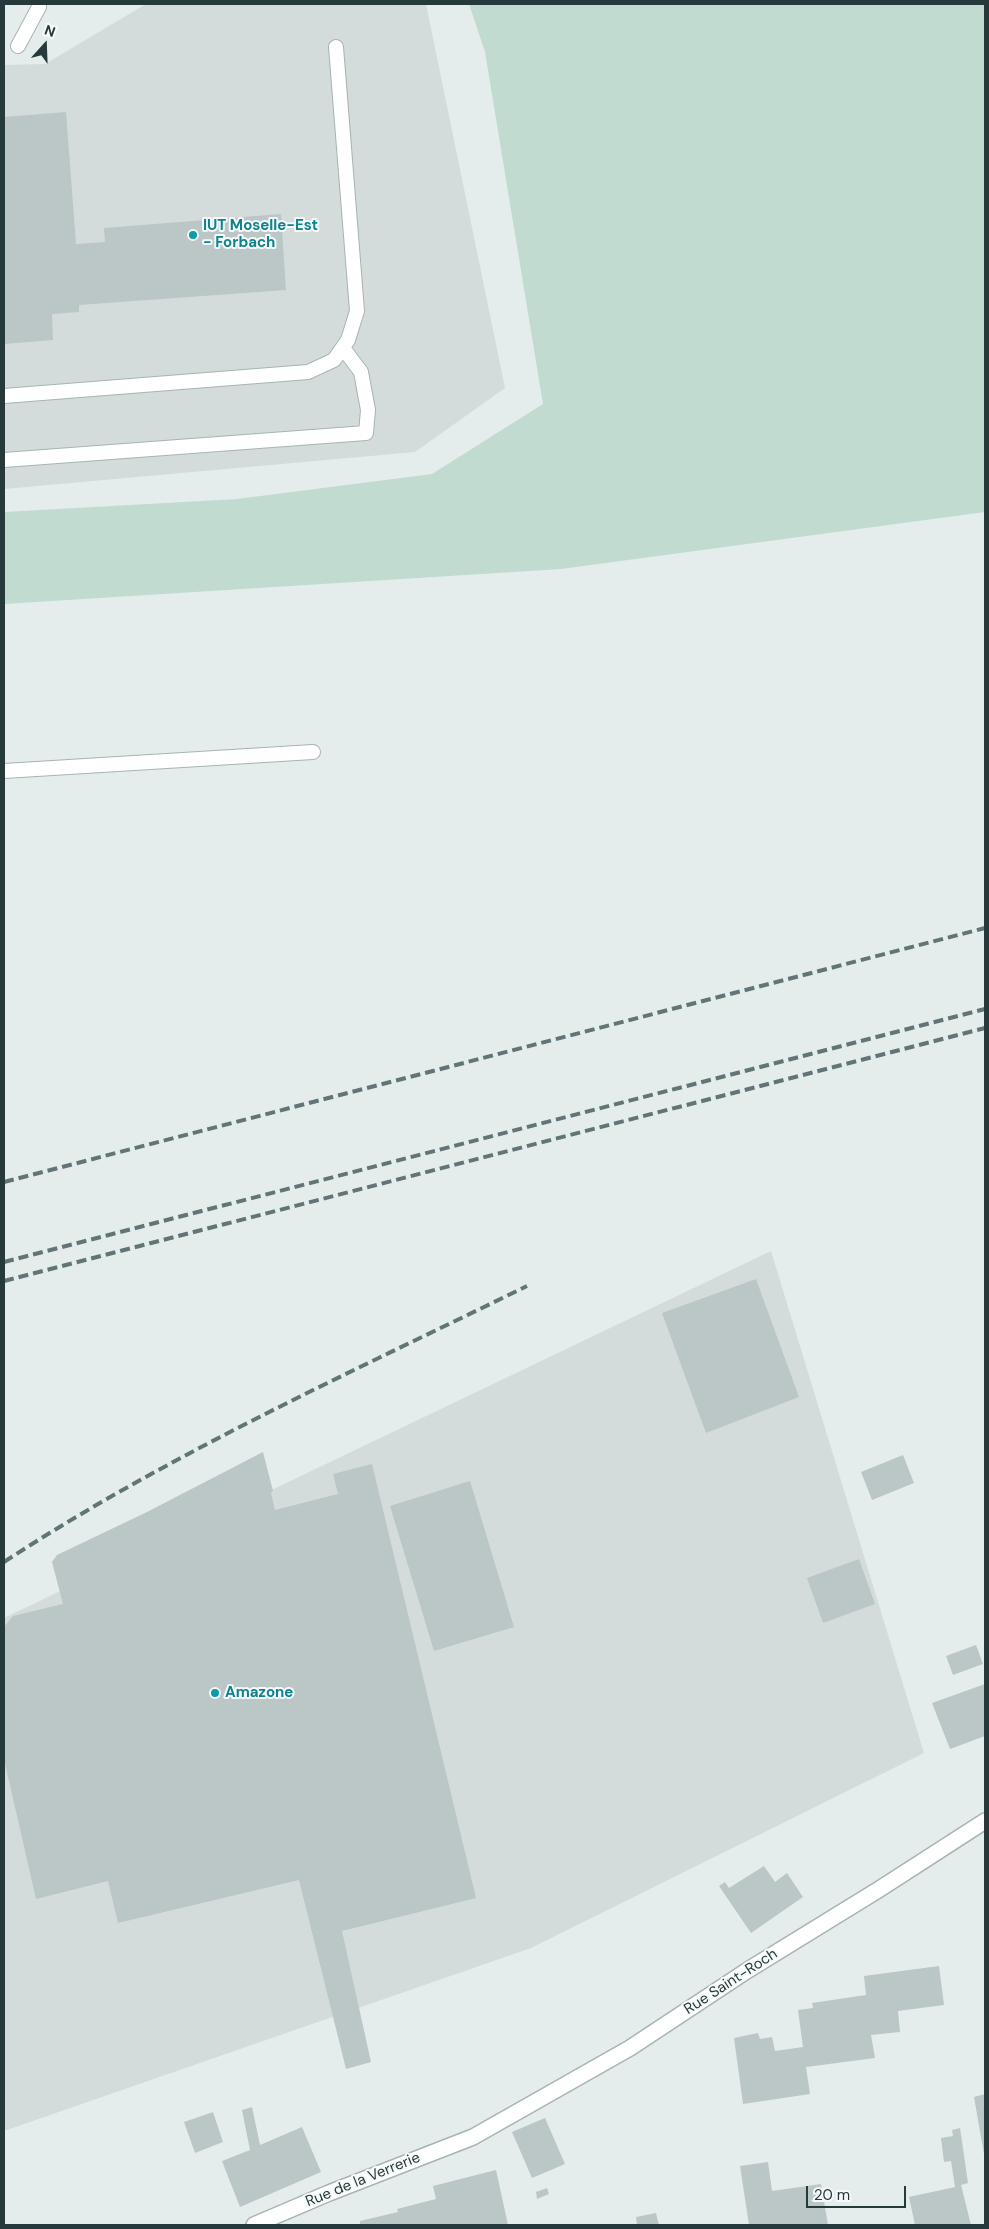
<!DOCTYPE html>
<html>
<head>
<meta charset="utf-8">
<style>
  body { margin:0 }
  #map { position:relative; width:989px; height:2229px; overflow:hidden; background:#e5ecec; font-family:"DM Sans",sans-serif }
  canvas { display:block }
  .frame { position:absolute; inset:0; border:5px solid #263a3c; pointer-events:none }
  .north { position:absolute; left:20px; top:20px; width:50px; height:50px; -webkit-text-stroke:4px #f5f9f9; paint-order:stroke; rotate:20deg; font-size:14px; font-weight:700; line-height:20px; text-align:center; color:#263a3c }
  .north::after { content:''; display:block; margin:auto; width:18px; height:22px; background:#263a3c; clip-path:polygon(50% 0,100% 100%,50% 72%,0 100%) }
  .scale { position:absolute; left:806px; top:2186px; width:100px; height:22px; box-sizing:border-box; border:2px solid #263a3c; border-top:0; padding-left:6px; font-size:15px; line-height:18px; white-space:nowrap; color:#263a3c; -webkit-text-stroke:4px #f5f9f9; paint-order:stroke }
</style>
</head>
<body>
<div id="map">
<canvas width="989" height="2229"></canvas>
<div class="frame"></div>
<div class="north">N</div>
<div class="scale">20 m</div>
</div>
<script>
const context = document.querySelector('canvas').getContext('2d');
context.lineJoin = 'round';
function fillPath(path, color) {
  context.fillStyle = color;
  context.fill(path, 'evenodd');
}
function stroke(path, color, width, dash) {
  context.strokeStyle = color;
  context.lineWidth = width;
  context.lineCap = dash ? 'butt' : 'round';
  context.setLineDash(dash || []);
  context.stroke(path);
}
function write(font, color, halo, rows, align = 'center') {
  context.font = font + ' "DM Sans",sans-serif';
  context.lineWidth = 4;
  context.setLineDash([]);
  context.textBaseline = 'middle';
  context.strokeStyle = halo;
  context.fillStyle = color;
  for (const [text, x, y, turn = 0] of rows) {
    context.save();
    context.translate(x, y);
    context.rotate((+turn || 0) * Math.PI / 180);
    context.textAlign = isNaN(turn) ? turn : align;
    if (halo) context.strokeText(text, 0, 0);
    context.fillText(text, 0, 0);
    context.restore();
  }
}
const built = new Path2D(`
  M146,4H426L505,388L415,452L4,489V65L45,64Z
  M771,1251L924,1753L531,1948L4,2131V1618Z`);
const green = new Path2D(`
  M469,4H985V512L561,569L4,604V512L237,499L432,474L543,404L485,52Z`);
const building = new Path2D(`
  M66,112L76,244L105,242L104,228L281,214L286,290L79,305V312L52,314L53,340L4,344V117Z
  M756,1279L799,1397L706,1433L662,1313Z
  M263,1452L273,1491L271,1493L275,1510L338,1494L333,1474L372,1464L476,1898L342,1931L371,2062L346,2069L299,1880L118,1923L108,1881L36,1899L4,1759V1627L13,1616L63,1604L52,1562L57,1555L147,1512Z
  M903,1455L914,1483L872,1500L861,1472Z
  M470,1481L514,1627L434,1651L390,1506Z
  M859,1559L875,1604L823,1623L807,1578Z
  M976,1645L983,1664L953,1675L946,1656Z
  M985,1684V1736L950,1749L932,1703Z
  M764,1866L775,1882L787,1873L803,1897L751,1933L719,1886L725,1882L729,1888Z
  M939,1966L944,2005L898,2011L900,2032L871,2035L875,2058L806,2067L810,2094L743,2104L734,2038L758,2033L760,2039L772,2037L775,2051L803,2047L798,2010L813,2008L812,2003L866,1995L864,1976Z
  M985,2094V2153L984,2154L974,2097Z
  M252,2107L260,2145L302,2127L321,2172L240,2207L222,2161L250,2150L242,2110Z
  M213,2112L223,2142L195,2153L184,2122Z
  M545,2118L565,2164L532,2178L512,2132Z
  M960,2128L968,2183L961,2185L971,2225H915L909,2197L955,2187L951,2161L944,2162L941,2138L953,2136L952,2130Z
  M768,2162L772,2191L821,2184L828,2225H749L740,2166Z
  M496,2170L508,2225H360V2221L398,2212L397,2209L436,2199L433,2186Z
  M547,2188L549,2194L537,2199L536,2192Z
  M656,2213L659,2225H637L636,2217Z`);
const service = new Path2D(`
  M18,46L39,7V4
  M4,396L308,372L334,360L348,340L357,311L336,47
  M4,460L366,433L368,410L361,372L343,348
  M4,771L313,752`);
const minor = new Path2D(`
  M254,2225L329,2193L473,2137L630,2048L748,1970L878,1890L985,1821`);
const rail = new Path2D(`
  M4,1182L985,928
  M4,1262L985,1009
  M4,1281L985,1028
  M4,1562C169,1454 350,1373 527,1286`);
const markers = [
  [193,235,5,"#0f9aa8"],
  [215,1693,5,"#0f9aa8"]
];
const cultureNames = [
  ["IUT Moselle-Est",203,226],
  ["- Forbach",203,243],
  ["Amazone",225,1693]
];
const streetNames = [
  ["Rue Saint-Roch",731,1982,-33],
  ["Rue de la Verrerie",363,2180,-22]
];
fillPath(built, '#d3dcdb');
fillPath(green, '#c1dbd1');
fillPath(building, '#bac7c6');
stroke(service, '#a8b3b4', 16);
stroke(minor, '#a8b3b4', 18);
stroke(service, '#fff', 14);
stroke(minor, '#fff', 15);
stroke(rail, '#617577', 4, [10, 5]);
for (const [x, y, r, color] of markers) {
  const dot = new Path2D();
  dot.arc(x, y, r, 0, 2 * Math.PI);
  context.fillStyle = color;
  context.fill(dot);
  stroke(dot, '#f5f9f9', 2);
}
write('bold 15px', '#0d838f', '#f5f9f9', cultureNames, 'left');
write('15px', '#263a3c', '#f5f9f9', streetNames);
</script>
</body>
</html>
